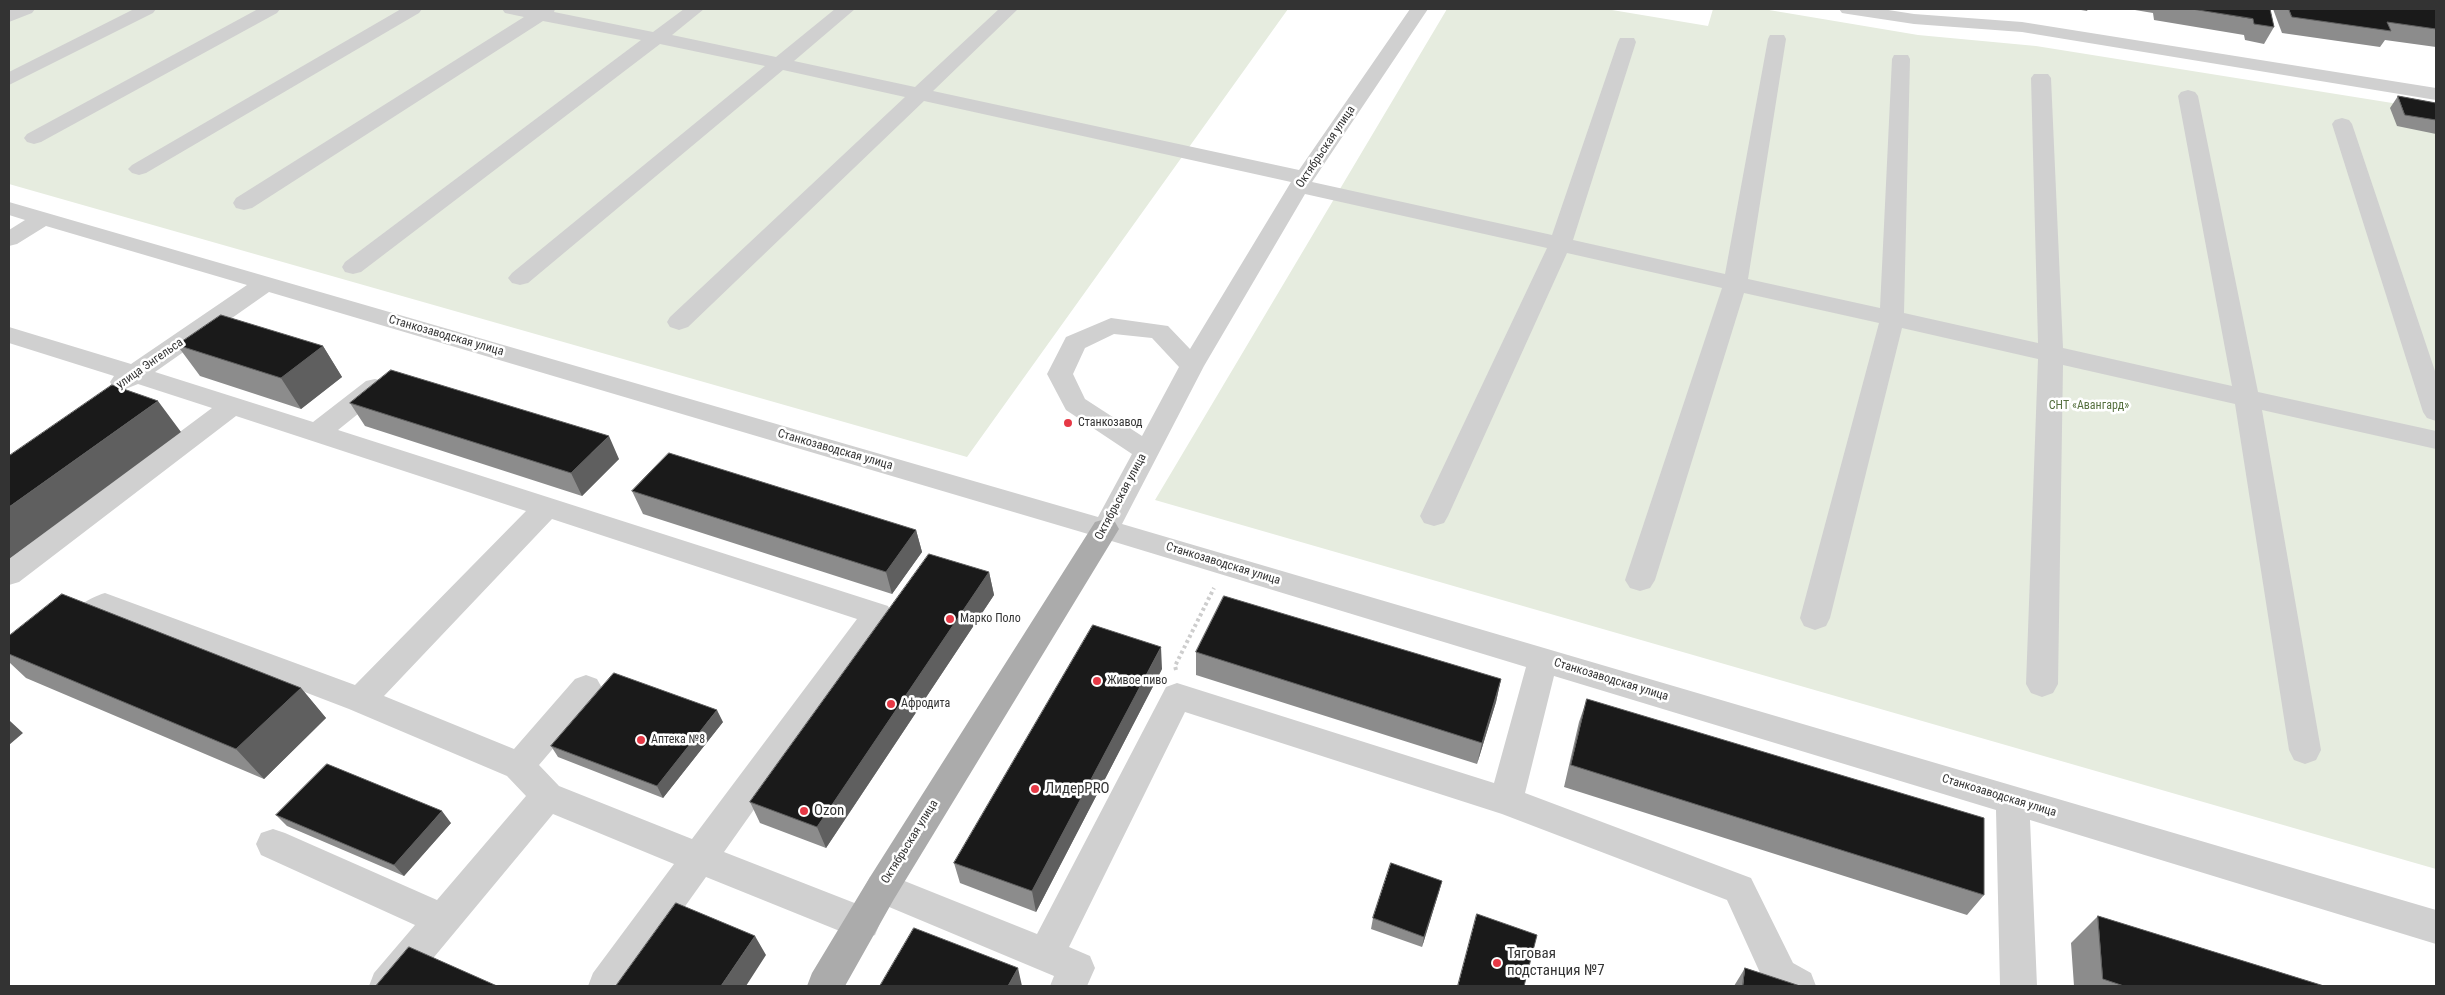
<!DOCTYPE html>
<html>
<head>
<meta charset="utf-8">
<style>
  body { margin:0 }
  #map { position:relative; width:2445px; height:995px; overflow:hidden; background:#fff; font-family:"Roboto Condensed",sans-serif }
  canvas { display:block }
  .frame { position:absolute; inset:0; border:10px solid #333; pointer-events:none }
</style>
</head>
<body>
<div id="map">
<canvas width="2445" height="995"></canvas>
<div class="frame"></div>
</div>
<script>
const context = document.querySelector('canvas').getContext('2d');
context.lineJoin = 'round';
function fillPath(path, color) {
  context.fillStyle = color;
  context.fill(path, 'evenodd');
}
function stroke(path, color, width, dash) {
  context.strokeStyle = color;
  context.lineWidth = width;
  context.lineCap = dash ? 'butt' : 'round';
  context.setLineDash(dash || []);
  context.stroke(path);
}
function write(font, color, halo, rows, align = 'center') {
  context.font = font + ' "Roboto Condensed",sans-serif';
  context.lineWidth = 5;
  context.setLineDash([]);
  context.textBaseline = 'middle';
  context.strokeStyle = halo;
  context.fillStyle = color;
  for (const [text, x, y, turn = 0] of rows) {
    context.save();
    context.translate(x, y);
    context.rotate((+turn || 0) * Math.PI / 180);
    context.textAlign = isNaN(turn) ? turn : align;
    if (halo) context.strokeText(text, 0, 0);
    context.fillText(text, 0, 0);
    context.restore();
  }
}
const green = new Path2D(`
  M9,9H1288L967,457L9,184Z
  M1447,9H1606L1708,26L1713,9H1763L1918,35L2036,46L2436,110V869L1155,500Z`);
const path = new Path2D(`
  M1176,670L1175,666L1214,588`);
const minor = new Path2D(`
  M12,9H35L32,13L9,22V10Z
  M134,9H156L153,13L9,85V72Z
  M258,9H280L277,13L41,142L34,144L27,142L24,138L27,134Z
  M401,9H422L419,13L146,173L139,175L132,173L128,169L132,165Z
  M502,9H555L554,12L653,32L684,9H704L672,35L776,57L835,9H855L794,61L915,87L999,9H1018L933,91L1299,170L1410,9H1428L1312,182L1552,235L1618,42L1620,38H1634L1636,42L1573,240L1725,274L1768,39L1770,35H1784L1786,39L1748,279L1880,308L1892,59L1894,55H1908L1910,59L1904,313L2038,343L2031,78L2034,74H2048L2051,78L2063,348L2232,386L2178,96L2181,92L2188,90L2195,92L2198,96L2258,392L2436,431V449L2262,410L2321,750L2316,760L2305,764L2294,760L2289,750L2235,404L2063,365L2058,684L2053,693L2042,697L2031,693L2026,684L2038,359L1902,328L1830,618L1826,626L1815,630L1804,626L1800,618L1879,323L1744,293L1655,580L1650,588L1640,591L1630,588L1625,580L1722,288L1567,253L1448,516L1444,523L1434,526L1424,523L1420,516L1547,248L1305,194L1204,366L1122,524L2436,910V944L2030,820L2037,986H2000L1996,810L1554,676L1525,793L1751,878L1793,963L1811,973L1816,986H1766L1727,900L1502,814L1185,712L1069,947L1090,956L1095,968L1087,986H1050L1054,976L870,899L864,888L870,877L882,872L1037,934L1166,687L1177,683L1494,783L1526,667L1105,539L269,292L155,372L313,422L366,381L375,379L384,381L388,387L384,393L338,430L888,606L892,614L724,852L875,911L880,923L875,935L862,940L706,877L628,986H588L593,973L674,864L553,814L410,986H369L374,973L415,925L261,855L256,844L261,833L273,829L285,833L437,900L526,796L507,776L349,709L109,617C93,630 81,646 59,639L55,631C64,615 87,598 105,593L355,685L526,511L236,416L19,582L9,585V559L212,408L138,384L123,390L114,388L110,382L114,376L9,343V327L131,364L247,285L46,226L17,244L9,246V230L25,220L9,215V202L1098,517L1132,454L1066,410L1047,374L1066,337L1111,318L1168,326L1190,349L1291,182L924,101L688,327L679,330L670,327L667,322L670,317L905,97L783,70L528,283L520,285L512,283L508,278L512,273L765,66L660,44L361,272L353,274L345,272L342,267L345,262L641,40L543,21L252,208L244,210L236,208L233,203L236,198L524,17L505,13ZM1114,334L1152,338L1179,367L1142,436L1085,399L1073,374L1085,348ZM552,519L857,619L692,839L559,786L539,765L597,697L602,688L597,679L586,675L575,679L514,749L384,696Z
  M1839,9H1882L1914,14L2022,22L2436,88V100L2022,32L1914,24L1848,14L1842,13Z
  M2342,118L2349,120L2352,124L2436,374V421L2427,418L2423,412L2332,124L2335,120Z`);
const major = new Path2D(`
  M1105,519L1115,522L1119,529L894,899L845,986H807L812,973L870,877L1095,522Z`);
const wall = new Path2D(`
  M2075,9H2088L2087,11Z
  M2129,9H2270L2274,27L2264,44L2245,40L2244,35L2154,20L2153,13Z
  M2273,9H2436V47L2385,40L2380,47L2282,33Z
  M2398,96L2436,103V134L2397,126L2390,108Z
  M177,345L323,346L342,377L301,409L200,376Z
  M350,403L619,459L582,496L365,426Z
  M632,491L916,530L922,552L892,594L643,514Z
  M989,572L994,595L826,848L760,823L750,802Z
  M9,636L301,688L326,718L264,779L26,678L9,662Z
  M1196,652L1501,679L1496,702L1477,764L1196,675Z
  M1162,669L1036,912L960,883L954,863Z
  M1587,699L1984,895L1967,915L1564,787L1579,722Z
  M723,722L663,798L558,757L551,746Z
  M276,815L451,823L404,876L287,826Z
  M1442,881L1422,947L1371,929L1373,918Z
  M2098,916L2324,986H2074L2071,943Z
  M1745,968L1743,986H1734Z`);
const shadedWall = new Path2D(`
  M323,346L342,377L301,409L281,378Z
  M158,401L181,432L9,559V507Z
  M609,436L619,459L582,496L571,473Z
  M916,530L922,552L892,594L886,572Z
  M989,572L994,595L826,848L817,827Z
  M1161,647L1162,669L1036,912L1032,891Z
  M1501,679L1496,702L1477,764L1482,743Z
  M301,688L326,718L264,779L236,749Z
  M717,710L723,722L663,798L657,786Z
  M10,721L23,733L9,745V722Z
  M442,811L451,823L404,876L394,865Z
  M1442,881L1439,892L1422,947L1424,937Z
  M755,936L766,955L746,986H721Z
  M1018,968L1022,986H1008Z`);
const building = new Path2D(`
  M2192,9H2270L2274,27L2254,24L2253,19Z
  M2289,9H2436V29L2387,22L2391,31L2292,17Z
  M2398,96L2436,103V120L2405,115Z
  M221,315L323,346L281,378L177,345Z
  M391,370L609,436L571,473L350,403Z
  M112,385L158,401L9,507V456Z
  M669,453L916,530L886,572L632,491Z
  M929,554L989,572L817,827L750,802Z
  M62,594L301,688L236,749L9,654V636Z
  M1224,596L1501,679L1482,743L1196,652Z
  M1093,625L1161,647L1032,891L954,863Z
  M614,673L717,710L657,786L551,746Z
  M1587,699L1984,818V895L1571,765Z
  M327,764L442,811L394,865L276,815Z
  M1391,863L1442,881L1424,937L1373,918Z
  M676,903L755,936L721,986H616Z
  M1477,914L1537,935L1524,986H1458Z
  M2098,916L2324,986H2124L2103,979Z
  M914,928L1018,968L1008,986H880Z
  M409,947L497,986H376Z
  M1745,968L1800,986H1743Z`);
const markers = [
  [1068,423,5,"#e63946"],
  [950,619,5,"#e63946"],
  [1097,681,5,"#e63946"],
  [891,704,5,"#e63946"],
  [641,740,5,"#e63946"],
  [1035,789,5,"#e63946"],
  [804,811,5,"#e63946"],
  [1497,963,5,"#e63946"]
];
const streetNames = [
  ["Октябрьская улица",1326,147,-56],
  ["Станкозаводская улица",446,336,16],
  ["улица Энгельса",150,364,-35],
  ["Станкозаводская улица",835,450,16],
  ["Октябрьская улица",1121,497,-62],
  ["Станкозаводская улица",1223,564,17],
  ["Станкозаводская улица",1611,680,17],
  ["Станкозаводская улица",1999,796,17],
  ["Октябрьская улица",910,842,-58]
];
const parkNames = [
  ["СНТ «Авангард»",2089,406]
];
const poiNames = [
  ["Станкозавод",1078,423],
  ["Марко Поло",960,619],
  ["Живое пиво",1107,681],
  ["Афродита",901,704],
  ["Аптека №8",651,740]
];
const nearPoinames = [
  ["ЛидерPRO",1045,789],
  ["Ozon",814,811],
  ["Тяговая",1507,954],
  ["подстанция №7",1507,971]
];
fillPath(green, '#e6ecdf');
stroke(path, '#cdcdcd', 4, [3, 3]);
fillPath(minor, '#d0d0d0');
fillPath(major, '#ababab');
fillPath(wall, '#8c8c8c');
fillPath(shadedWall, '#5f5f5f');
fillPath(building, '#1a1a1a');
stroke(building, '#5f5f5f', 1);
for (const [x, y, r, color] of markers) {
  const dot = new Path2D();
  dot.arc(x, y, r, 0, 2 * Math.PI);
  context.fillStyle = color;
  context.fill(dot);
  stroke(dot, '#fff', 2);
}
write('12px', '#333', '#fff', streetNames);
write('12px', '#56703f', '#fff', parkNames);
write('12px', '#333', '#fff', poiNames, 'left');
write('15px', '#333', '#fff', nearPoinames, 'left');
</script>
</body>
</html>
